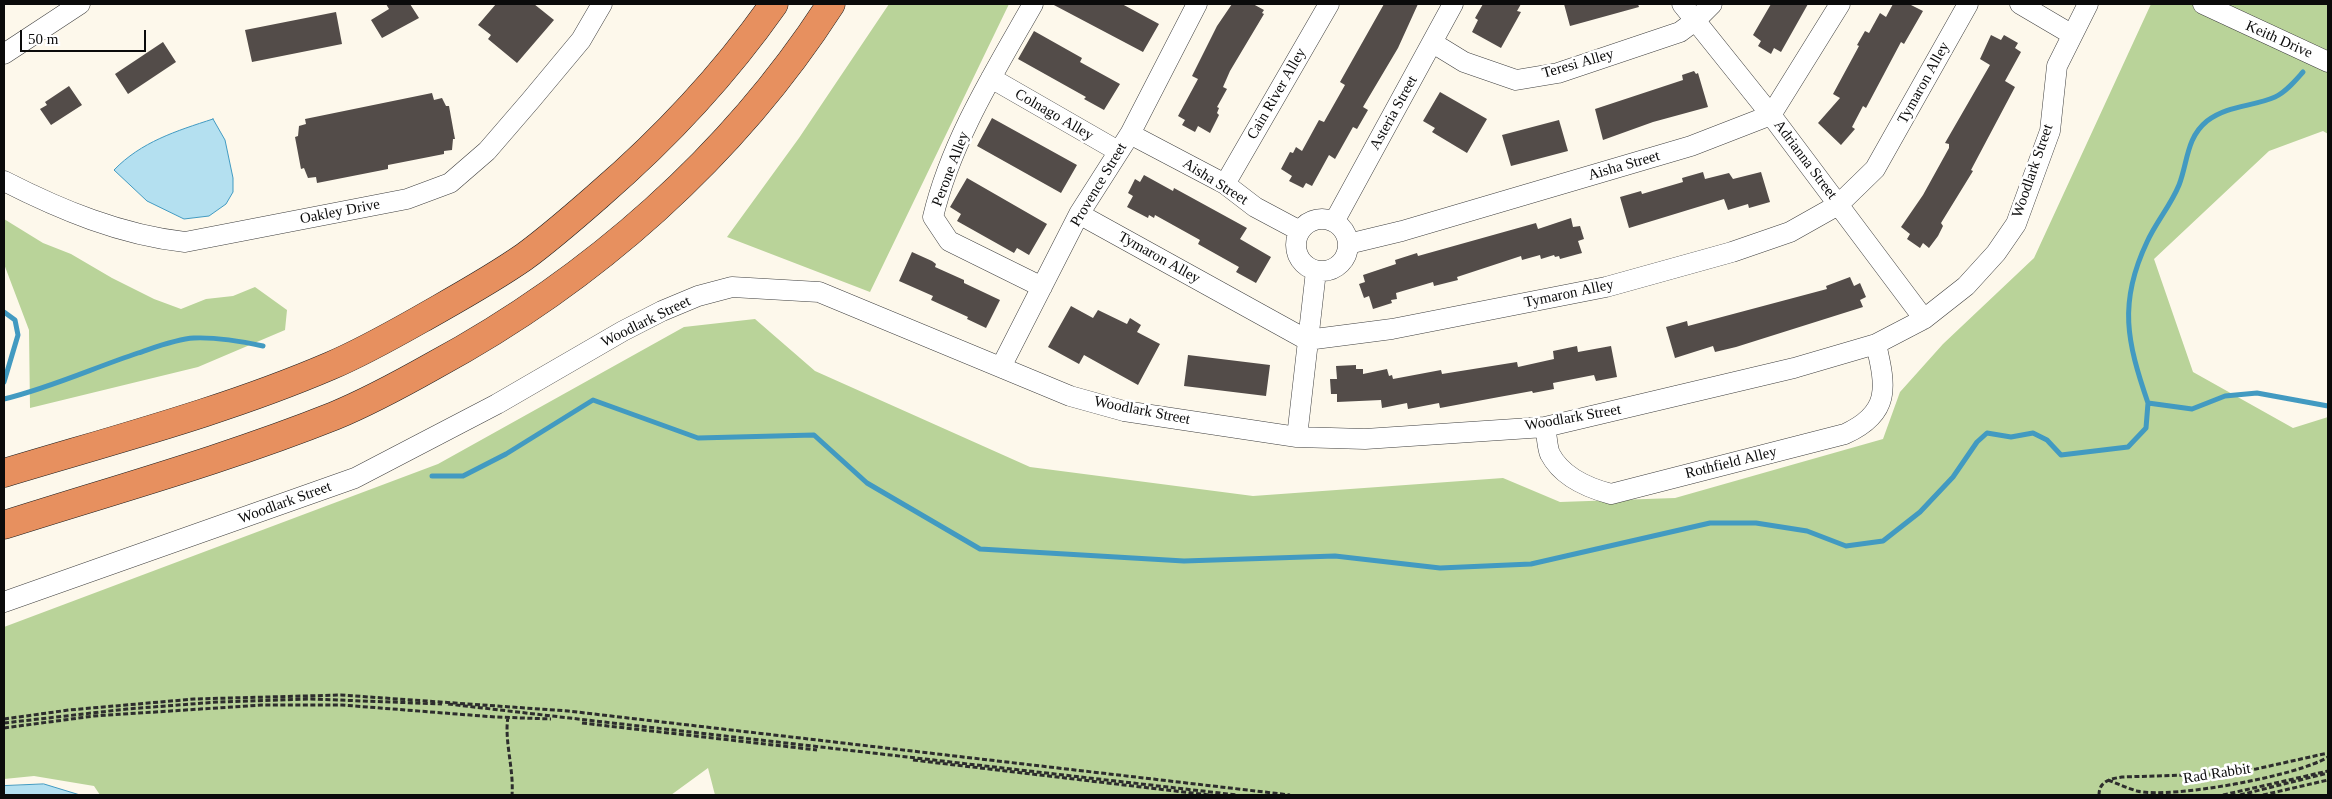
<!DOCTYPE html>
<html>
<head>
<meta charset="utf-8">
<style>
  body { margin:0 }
  #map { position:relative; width:2332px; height:799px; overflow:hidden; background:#fdf8eb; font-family:Georgia,serif }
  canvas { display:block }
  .frame { position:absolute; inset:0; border:5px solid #0b0b0b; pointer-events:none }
  .scale { position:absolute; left:20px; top:30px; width:126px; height:22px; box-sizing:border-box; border:2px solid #0b0b0b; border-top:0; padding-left:6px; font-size:15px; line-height:18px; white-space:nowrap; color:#0b0b0b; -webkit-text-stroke:4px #fff; paint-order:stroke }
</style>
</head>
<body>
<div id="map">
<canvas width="2332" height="799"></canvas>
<div class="frame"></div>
<div class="scale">50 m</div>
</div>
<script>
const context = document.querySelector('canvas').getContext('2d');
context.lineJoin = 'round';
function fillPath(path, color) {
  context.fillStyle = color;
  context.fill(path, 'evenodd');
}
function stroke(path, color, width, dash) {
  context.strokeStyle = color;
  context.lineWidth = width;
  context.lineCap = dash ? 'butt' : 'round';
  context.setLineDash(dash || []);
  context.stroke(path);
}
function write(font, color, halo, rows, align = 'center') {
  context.font = font + ' Georgia,serif';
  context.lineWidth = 5;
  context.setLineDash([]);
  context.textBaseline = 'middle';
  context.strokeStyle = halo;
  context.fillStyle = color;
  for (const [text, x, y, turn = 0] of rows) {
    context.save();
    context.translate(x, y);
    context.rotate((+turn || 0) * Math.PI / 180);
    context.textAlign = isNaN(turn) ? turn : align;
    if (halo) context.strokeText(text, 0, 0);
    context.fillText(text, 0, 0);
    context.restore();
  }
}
const forest = new Path2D(`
  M889,4H1009L870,292L727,237L799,138Z
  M2151,4H2328V134L2323,131L2269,151L2154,259L2193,372L2293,428L2328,417V795H715L708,768L671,795H100L94,786L34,776L4,779V627L438,464L684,327L755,319L815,371L1030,467L1253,496L1503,478L1560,502L1675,498L1883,439L1900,392L1943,344L2034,258Z
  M4,219L43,243L71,254L112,278L154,299L181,309L206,299L233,296L255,287L287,310L285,330L198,367L30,408L29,330L4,264Z`);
const water = new Path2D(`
  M213,119L225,140L233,178V192L226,204L209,216L184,219L147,201L114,170C141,142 176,131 213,119Z
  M44,784L80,795H4V786Z`);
const stream = new Path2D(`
  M4,312L15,320L18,335L4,382
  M4,399C50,388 93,368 138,353C156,347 176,339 194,338C218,337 240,341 263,346
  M2148,403C2127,342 2118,303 2147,242C2156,222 2171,205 2179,185C2188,162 2186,138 2207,121C2228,105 2252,107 2275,97C2286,92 2295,81 2303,72
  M432,476H463L506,454L593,400L698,438L814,435L867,483L980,549L1184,561L1335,556L1440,568L1531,564L1710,523H1756L1807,531L1846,546L1883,541L1920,512L1953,477L1977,442L1987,433L2011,437L2033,433L2047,440L2061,455L2128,447L2146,428L2148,403L2192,409L2225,396L2257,393L2328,406`);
const building = new Path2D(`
  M386,4H410L419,18L382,38L371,20L389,9Z
  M496,4H534L554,20L517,63L488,39L491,35L478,25Z
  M1052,4H1122L1159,24L1143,52Z
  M1232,4H1253L1264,10L1262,13L1264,14L1230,71L1223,87L1227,89L1217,107L1219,108L1217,113L1219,115L1210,133L1198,126L1195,132L1182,125L1185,120L1178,116L1198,79L1192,76L1217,26Z
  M1384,4H1418L1398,48L1363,107L1368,110L1357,129L1353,127L1335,159L1329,155L1312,186L1306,183L1303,188L1289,181L1292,176L1281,169L1290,152L1293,153L1296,147L1302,151L1319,120L1324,122L1345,85L1340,82Z
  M1483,4H1521L1517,11L1521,12L1501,48L1472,32L1478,20L1475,18Z
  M1564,4H1638L1639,7L1570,26Z
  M1771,4H1808L1781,52L1774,48L1771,54L1758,46L1761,41L1753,35Z
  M1893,4H1909L1923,11L1904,44L1901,42L1866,108L1863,106L1852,127L1855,129L1841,145L1818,123L1840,98L1833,94L1859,46L1857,45L1865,31L1869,33L1880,13L1886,17Z
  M336,12L342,44L252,62L245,30Z
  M1034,31L1082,58L1080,62L1120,84L1104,110L1084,99L1086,97L1018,59Z
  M1991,35L2001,40L2004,35L2018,43L2015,48L2021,52L2005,81L2015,87L1971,170L1973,171L1941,223L1943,226L1938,236L1929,248L1923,243L1920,248L1907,239L1910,234L1901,227L1923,195L1949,148V144L1945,143L1990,65L1980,59Z
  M163,42L176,62L128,94L115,74Z
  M1694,71L1696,74L1698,73L1708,107L1653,122L1603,140L1595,109L1683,80L1682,75Z
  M69,86L82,105L51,125L40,109L47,105L45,102Z
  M1440,92L1487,119L1467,153L1432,132L1435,128L1423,121Z
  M432,93L434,100L442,98L446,106H449L455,139H453L452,150L444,151V154L388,165V169L317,183L316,177L308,178L304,168L301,169L295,137L298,136L299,126L306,124L305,119Z
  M992,118L1077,165L1061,193L977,146Z
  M1559,120L1568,151L1511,166L1502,135Z
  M1703,172L1705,179L1729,173L1733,179L1761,172L1770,202L1749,208L1748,204L1728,210L1724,199L1629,228L1620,197L1641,191L1642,194L1683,182L1682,178Z
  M1144,175L1173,191L1174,188L1247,228L1240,239L1271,257L1256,283L1236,272L1239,267L1198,244L1200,240L1155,215L1154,218L1149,215L1148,218L1127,207L1133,196L1128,193L1135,179L1140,182Z
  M967,178L1047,224L1029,255L1017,248L1014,253L957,221L961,214L950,207Z
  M1571,218L1573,227L1580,226L1584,239L1578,241L1582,253L1560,259L1559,256L1555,257L1554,255L1541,259L1540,255L1522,260L1521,256L1457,277L1458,280L1434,286L1433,282L1396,293L1397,299L1391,300L1392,303L1373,309L1369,296L1364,298L1359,284L1365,282L1363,275L1396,264L1395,260L1417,253L1418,256L1536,223L1538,229Z
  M912,252L932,261L936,264L935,267L964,280V283L1000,300L986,328L967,319L968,317L931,300L933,296L899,281Z
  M1850,277L1854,286L1860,283L1866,297L1860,300L1863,307L1736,347L1715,352L1713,346L1675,358L1666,327L1687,321L1688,326L1827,289L1826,286Z
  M1071,306L1093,318L1098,310L1127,324L1130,318L1141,325L1137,332L1160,344L1138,385L1084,355L1079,364L1048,347Z
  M1577,346L1578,352L1611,346L1617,377L1596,381L1594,375L1553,383L1554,389L1533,393L1532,391L1499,397L1440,408L1439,403L1408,409L1407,403L1382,408L1381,400L1337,402V394H1331L1330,379H1337L1336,366L1356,365V369H1363V374L1387,369L1389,376L1392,375L1393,379L1441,370L1442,374L1517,362L1518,367L1554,359L1553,351Z
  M1188,355L1270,365L1266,396L1184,386Z`);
const path = new Path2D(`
  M448,704L1237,795
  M508,717C504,740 514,769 512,795
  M4,719L69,710L194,699L341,695L568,711L1290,795
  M4,723L127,709L217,702L311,699L442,704
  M582,723L817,750
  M4,728L94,716L262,705H342L495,717L551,719
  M913,760L1209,795
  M2108,780C2118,784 2127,788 2137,791C2172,799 2298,776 2328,757
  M2099,795C2099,781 2110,779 2122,777L2219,774L2256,769L2328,753
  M2223,795L2328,771
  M2240,795L2328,773
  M2263,795L2328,780`);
const minor = new Path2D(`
  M1033,4C995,71 951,141 933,217L949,241L1042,287
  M1682,4L1771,115L1924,319
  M2020,4L2071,34
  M2203,4L2328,62
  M1433,43L1464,62L1516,80L1558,73L1680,32L1696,20L1712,4
  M4,54L80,4
  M991,78L1118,151
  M1130,134L1225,184L1255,207L1300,231
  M4,181C61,210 121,235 185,242L407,199L450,183L487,151L531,100L581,40L602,4
  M1225,184L1329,4
  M1079,214L1307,340L1392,329L1606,287L1732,252L1790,232L1838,205L1875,169L1968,4
  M1296 245a26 26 0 1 1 52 0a26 26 0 1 1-52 0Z
  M1334,222L1453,4
  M1348,244L1402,231L1691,146L1771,115L1840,4
  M1001,367L1079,214L1130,134L1197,4
  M1545,427C1547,435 1547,447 1550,454C1562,477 1588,488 1611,494L1845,434C1891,413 1886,387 1876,344
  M1297,437L1316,271
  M4,602L355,478L497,404L623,331L662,311L698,296L732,287L819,292L1070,396L1124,411L1297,437L1365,439L1545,427L1794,368L1876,344L1924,319L1966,286L1996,253L2016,224L2050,131L2057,66L2088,4`);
const highway = new Path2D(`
  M4,473C113,440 225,411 330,366C361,353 391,336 421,319C456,299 491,280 524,257C550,238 575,216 599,195C665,138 724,75 774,4
  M4,525C114,490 226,459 334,416C368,402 401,384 433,366C592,280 733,156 831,4`);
const streetNames = [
  ["Keith Drive",2279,40,24],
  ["Teresi Alley",1578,64,-16],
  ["Tymaron Alley",1924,83,-61],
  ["Cain River Alley",1277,94,-60],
  ["Asteria Street",1394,113,-61],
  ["Colnago Alley",1054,115,30],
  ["Adrianna Street",1805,160,53],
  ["Aisha Street",1624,166,-16],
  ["Perone Alley",951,169,-69],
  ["Woodlark Street",2033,171,-71],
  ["Aisha Street",1215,182,32],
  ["Provence Street",1099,185,-59],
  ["Oakley Drive",340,212,-11],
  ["Tymaron Alley",1159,258,29],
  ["Tymaron Alley",1569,294,-12],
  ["Woodlark Street",646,322,-26],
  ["Woodlark Street",1142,411,11],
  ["Woodlark Street",1573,418,-10],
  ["Rothfield Alley",1731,463,-14],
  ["Woodlark Street",285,503,-20],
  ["Rad Rabbit",2217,774,-9]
];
fillPath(forest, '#b9d399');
fillPath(water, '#b4e0f0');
stroke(water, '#429ac1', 1);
stroke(stream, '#429ac1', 5);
fillPath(building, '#534c49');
stroke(minor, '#3e3e3e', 21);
stroke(highway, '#1c1c1c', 29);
stroke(path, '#2d2d2d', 3, [5, 2.5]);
stroke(minor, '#fff', 20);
stroke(highway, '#e7905f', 28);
write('15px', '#0b0b0b', '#fff', streetNames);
</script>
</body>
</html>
